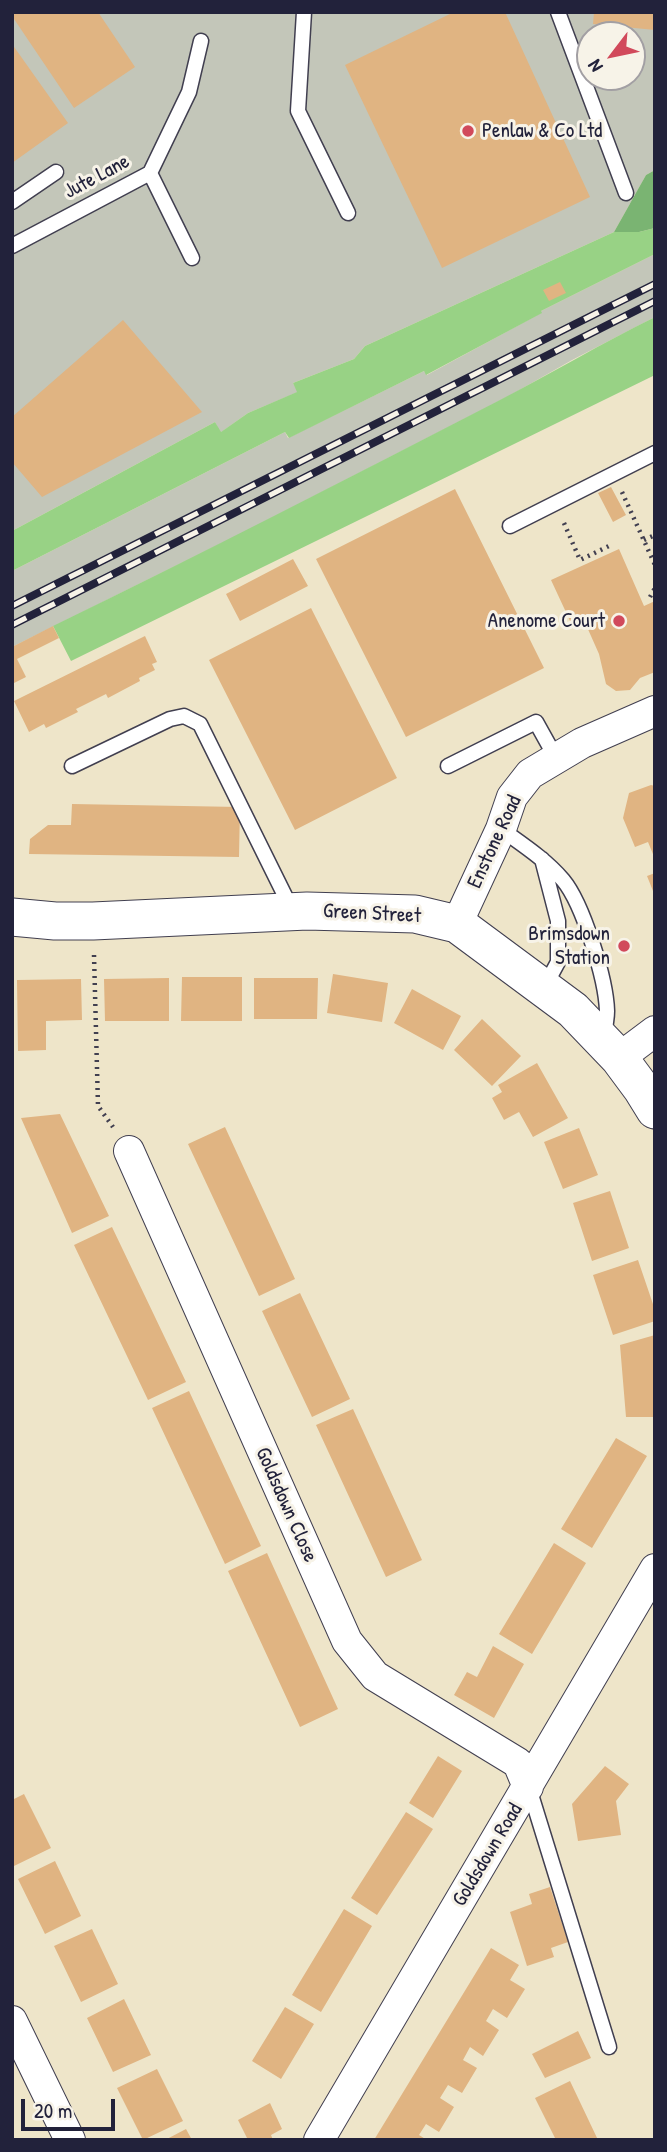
<!DOCTYPE html>
<html>
<head>
<meta charset="utf-8">
<style>
  body { margin:0 }
  #map { position:relative; width:667px; height:2152px; overflow:hidden; background:#eee5c9; font-family:"Patrick Hand",sans-serif }
  canvas { display:block }
  .frame { position:absolute; inset:0; border:14px solid #22223b; pointer-events:none }
  .north { position:absolute; left:576px; top:21px; width:70px; height:70px; box-sizing:border-box; background:#f7f3e8; border:2px solid #a29fa3; border-radius:50%; rotate:238deg; font-size:19px; font-weight:700; line-height:28px; text-align:center; color:#22223b }
  .north::after { content:''; display:block; margin:auto; width:24px; height:32px; background:#d1495b; clip-path:polygon(50% 0,100% 100%,50% 72%,0 100%) }
  .scale { position:absolute; left:21px; top:2099px; width:94px; height:32px; box-sizing:border-box; border:4px solid #22223b; border-top:0; padding-left:9px; font-size:21px; line-height:24px; white-space:nowrap; color:#22223b; -webkit-text-stroke:5px #f7f3e8; paint-order:stroke }
</style>
</head>
<body>
<div id="map">
<canvas width="667" height="2152"></canvas>
<div class="frame"></div>
<div class="north">N</div>
<div class="scale">20 m</div>
</div>
<script>
const context = document.querySelector('canvas').getContext('2d');
context.lineJoin = 'round';
function fillPath(path, color) {
  context.fillStyle = color;
  context.fill(path, 'evenodd');
}
function stroke(path, color, width, dash) {
  context.strokeStyle = color;
  context.lineWidth = width;
  context.lineCap = dash ? 'butt' : 'round';
  context.setLineDash(dash || []);
  context.stroke(path);
}
function write(font, color, halo, rows, align = 'center') {
  context.font = font + ' "Patrick Hand",sans-serif';
  context.lineWidth = 6;
  context.setLineDash([]);
  context.textBaseline = 'middle';
  context.strokeStyle = halo;
  context.fillStyle = color;
  for (const [text, x, y, turn = 0] of rows) {
    context.save();
    context.translate(x, y);
    context.rotate((+turn || 0) * Math.PI / 180);
    context.textAlign = isNaN(turn) ? turn : align;
    if (halo) context.strokeText(text, 0, 0);
    context.fillText(text, 0, 0);
    context.restore();
  }
}
const industrial = new Path2D(`
  M12,12H655V170L646,175L614,232L365,346L354,359L293,383L298,392L248,413L220,433L215,422L12,531ZM590,35H632V77H590Z
  M655,254V317L572,360L509,396L250,529L12,647V571L285,432L288,438L424,371L427,375L541,313V311Z`);
const green = new Path2D(`
  M655,228V254L541,311L542,313L426,375L424,371L289,438L285,432L12,571V531L215,422L221,432L248,413L297,392L293,383L354,359L365,346L614,232H639Z
  M655,317V375L71,661L53,626C203,553 351,477 500,400C552,373 602,343 655,317Z`);
const forest = new Path2D(`
  M655,170V228L639,232H614L646,175Z`);
const building = new Path2D(`
  M12,12H98L135,67L74,108L12,16Z
  M454,12H505L590,197L442,268L345,65Z
  M594,12H655V30L593,24Z
  M12,44L68,123L12,163Z
  M560,282L566,293L549,301L543,290Z
  M123,320L202,412L42,497L12,462V417Z
  M611,487L626,515L613,522L598,493Z
  M455,489L544,668L406,737L316,559Z
  M619,549L644,606L655,601V672L640,678L630,690L616,691L606,684L599,654L583,618L571,623L551,580Z
  M293,559L308,586L240,621L226,594Z
  M311,608L397,778L295,830L209,660Z
  M53,626L59,638L17,659L26,677L12,684V647Z
  M145,636L157,662L152,664L155,670L139,678L140,681L108,698L106,694L76,709L78,712L46,728L44,724L29,732L14,701Z
  M651,785L655,786V859L648,842L635,847L623,818L629,793Z
  M72,804L240,807L239,857L29,854L30,839L48,825H71Z
  M655,873V896L647,876Z
  M333,974L388,983L382,1022L327,1013Z
  M182,977H242V1021H181Z
  M169,978V1021H105L104,979Z
  M254,978H318L317,1019H254Z
  M81,979L82,1020L46,1021V1050L18,1051L17,980Z
  M412,989L461,1016L443,1050L394,1023Z
  M482,1019L521,1056L492,1086L454,1050Z
  M537,1063L568,1118L533,1137L519,1112L504,1120L492,1098L502,1092L498,1085Z
  M60,1114L109,1216L72,1233L21,1118Z
  M225,1127L295,1279L259,1296L188,1144Z
  M579,1128L598,1175L563,1189L544,1142Z
  M610,1191L629,1248L592,1261L573,1203Z
  M112,1227L186,1382L148,1400L74,1245Z
  M638,1260L655,1310V1321L613,1335L593,1275Z
  M300,1293L350,1399L312,1417L262,1311Z
  M655,1335V1417H626L620,1345Z
  M189,1391L261,1546L225,1564L152,1408Z
  M353,1409L422,1560L386,1577L316,1425Z
  M616,1438L647,1456L592,1548L561,1529Z
  M554,1543L586,1563L532,1654L499,1634Z
  M267,1553L338,1709L300,1727L228,1571Z
  M493,1646L524,1664L494,1718L454,1695L467,1672L477,1677Z
  M438,1756L462,1771L433,1818L409,1803Z
  M605,1766L629,1784L616,1801L621,1835L578,1841L572,1804Z
  M24,1794L51,1848L14,1866L12,1862V1800Z
  M406,1812L433,1829L377,1915L351,1898Z
  M55,1861L81,1916L45,1934L18,1879Z
  M550,1887L568,1942L551,1948L554,1957L527,1966L510,1912L532,1904L529,1894Z
  M344,1909L372,1926L321,2012L292,1995Z
  M92,1929L118,1984L81,2002L54,1946Z
  M491,1948L519,1965L510,1980L525,1989L507,2018L493,2009L486,2021L499,2030L483,2056L470,2047L463,2060L477,2068L462,2093L448,2085L440,2098L454,2107L439,2132L426,2124L419,2135L427,2140H374Z
  M124,1999L151,2055L113,2072L87,2018Z
  M285,2007L314,2024L281,2079L252,2061Z
  M578,2031L591,2058L545,2078L532,2054Z
  M157,2069L183,2121L143,2140L117,2088Z
  M570,2081L598,2140H556L535,2098Z
  M270,2103L282,2129L271,2135L273,2140H248L238,2120Z
  M186,2129L192,2140H165Z`);
const path = new Path2D(`
  M622,492L655,565
  M564,523L580,560L609,546
  M644,540L655,535
  M650,597L655,588
  M94,955L98,1106L113,1127`);
const service = new Path2D(`
  M304,12L298,111L348,213
  M558,12L626,193
  M150,173L192,258
  M12,202L56,172
  M12,246L150,173L189,92L201,41
  M510,526L655,453
  M72,766L170,719L184,716L200,724L292,910
  M448,766L536,722L556,758
  M501,829C523,845 545,859 563,880C583,904 606,979 607,1011C607,1020 605,1029 603,1038
  M542,859L558,921V962L544,988
  M529,1788L609,2047`);
const minor = new Path2D(`
  M457,924L501,829L512,797L530,774L582,743L655,711
  M619,1058L655,1031
  M129,1151L347,1641L375,1676L518,1763L528,1787
  M12,2021L70,2140
  M319,2140L655,1569`);
const tertiary = new Path2D(`
  M12,917L55,921H93L307,911L415,914L457,924L573,1010L619,1058L642,1089L655,1110`);
const rail = new Path2D(`
  M12,606L655,284
  M12,625L655,301`);
const markers = [
  [468,131,7,"#d1495b"],
  [619,621,7,"#d1495b"],
  [624,946,7,"#d1495b"]
];
const poiNames = [
  ["Penlaw & Co Ltd",482,131,"left"],
  ["Anenome Court",605,621],
  ["Brimsdown",610,934],
  ["Station",610,958]
];
const streetNames = [
  ["Jute Lane",97,177,-28],
  ["Enstone Road",495,842,-65],
  ["Green Street",372,914,3],
  ["Goldsdown Close",286,1505,66],
  ["Goldsdown Road",488,1855,-59]
];
fillPath(industrial, '#c3c6b9');
fillPath(green, '#98d285');
fillPath(forest, '#7ab472');
fillPath(building, '#e0b482');
stroke(service, '#413f50', 17);
stroke(minor, '#413f50', 32);
stroke(tertiary, '#413f50', 39);
stroke(path, '#413f50', 4.5, [2, 5]);
stroke(service, '#fff', 14);
stroke(minor, '#fff', 30);
stroke(tertiary, '#fff', 37);
stroke(rail, '#22223b', 8);
stroke(rail, '#f7f3e8', 5, [16]);
for (const [x, y, r, color] of markers) {
  const dot = new Path2D();
  dot.arc(x, y, r, 0, 2 * Math.PI);
  context.fillStyle = color;
  context.fill(dot);
  stroke(dot, '#f7f3e8', 2.5);
}
write('21px', '#22223b', '#f7f3e8', poiNames, 'right');
write('21px', '#22223b', '#f7f3e8', streetNames);
</script>
</body>
</html>
